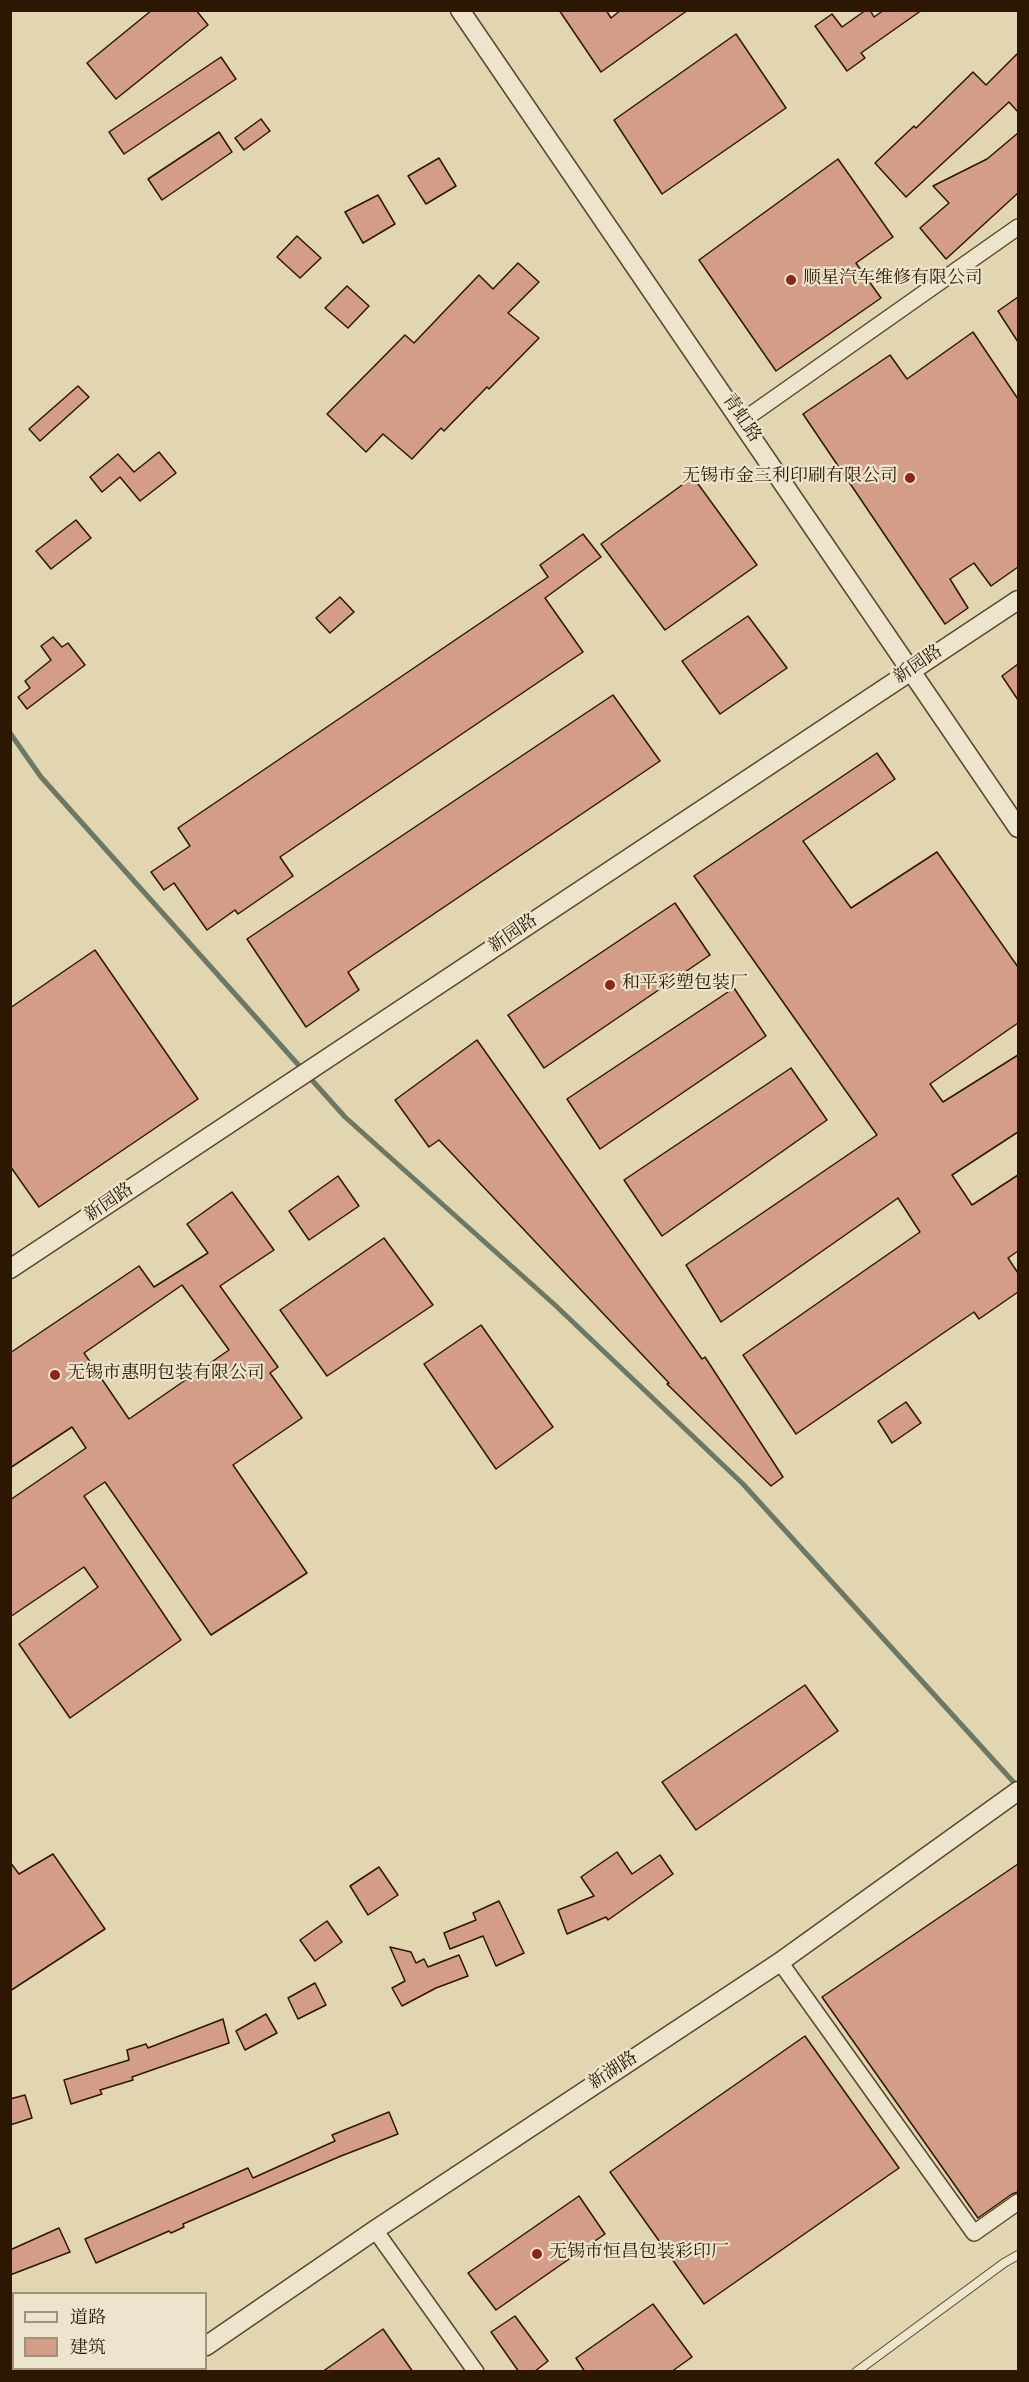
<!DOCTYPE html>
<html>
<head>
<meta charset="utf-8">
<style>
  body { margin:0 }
  #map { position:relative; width:1029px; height:2382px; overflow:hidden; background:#e2d6b1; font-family:"Sorts Mill Goudy","Noto Serif SC",serif }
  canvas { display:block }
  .frame { position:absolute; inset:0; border:12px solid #2c1702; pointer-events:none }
  .legend { position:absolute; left:12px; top:2292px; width:195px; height:78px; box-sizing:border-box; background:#ece4cc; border:2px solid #9f927b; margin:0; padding:8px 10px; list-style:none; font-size:18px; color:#2c1702 }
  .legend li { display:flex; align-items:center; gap:12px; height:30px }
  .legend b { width:30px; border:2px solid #9f927b }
</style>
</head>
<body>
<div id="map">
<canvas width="1029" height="2382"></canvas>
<div class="frame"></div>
<ul class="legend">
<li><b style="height:8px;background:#ece4cc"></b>道路</li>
<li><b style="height:16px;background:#d49d88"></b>建筑</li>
</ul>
</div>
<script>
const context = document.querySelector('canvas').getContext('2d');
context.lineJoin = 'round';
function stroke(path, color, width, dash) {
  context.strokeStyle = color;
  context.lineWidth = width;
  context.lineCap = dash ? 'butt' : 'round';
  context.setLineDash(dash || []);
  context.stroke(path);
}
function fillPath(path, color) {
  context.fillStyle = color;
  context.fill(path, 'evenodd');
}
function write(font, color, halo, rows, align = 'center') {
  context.font = font + ' "Sorts Mill Goudy","Noto Serif SC",serif';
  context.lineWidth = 4.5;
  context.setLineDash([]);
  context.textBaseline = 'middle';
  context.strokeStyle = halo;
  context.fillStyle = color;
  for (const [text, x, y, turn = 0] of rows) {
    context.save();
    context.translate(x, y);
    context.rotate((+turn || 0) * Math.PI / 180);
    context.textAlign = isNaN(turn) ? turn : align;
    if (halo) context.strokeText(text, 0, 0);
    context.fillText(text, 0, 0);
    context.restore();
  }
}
const stream = new Path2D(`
  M10,733L41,777L345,1117L555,1305L743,1484L1018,1787`);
const building = new Path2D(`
  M152,10H196L208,25L116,99L87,63Z
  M559,10H606L611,18L621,10H688L601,72Z
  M866,10H870L874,17L884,10H922L861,53L865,58L847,71L815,26L832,14L842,27Z
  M736,34L786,108L662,194L614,120Z
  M1018,53V112L1009,102L906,197L875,163L914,126L916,128L973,72L986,85Z
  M221,57L236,79L124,154L109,132Z
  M261,119L270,131L244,150L235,138Z
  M219,132L232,152L162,200L148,179Z
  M1018,133V193L946,259L920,228L949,203L933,186L987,159Z
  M439,158L456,186L426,204L408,176Z
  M838,159L893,237L856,263L881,298L776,371L699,260Z
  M378,195L395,224L363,243L345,212Z
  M297,236L321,258L300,278L277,257Z
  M518,263L539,282L508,313L539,338L489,389L487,387L444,431L441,428L412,459L383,434L366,452L327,414L405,335L414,343L479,275L493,289Z
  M347,286L369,306L348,328L325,308Z
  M1018,297V342L998,311Z
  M973,332L1018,399V567L991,586L974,563L950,579L968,608L945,624L803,414L890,355L907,379Z
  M78,386L89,397L40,441L29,429Z
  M159,452L176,473L140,501L120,477L102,492L90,477L118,454L134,472Z
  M693,477L757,565L665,630L601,544Z
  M76,520L91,538L51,569L36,551Z
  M583,534L601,557L545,598L583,652L280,857L293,876L238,914L235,910L207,930L174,883L164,890L151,872L190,846L178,828L548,577L540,565Z
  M340,597L354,612L330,633L316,618Z
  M748,616L787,668L720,714L682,661Z
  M53,637L62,647L68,643L85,665L27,709L18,697L30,688L25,681L51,660L41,646Z
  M1018,664V700L1002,676Z
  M613,695L660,761L348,972L359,990L306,1027L247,939Z
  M877,753L895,779L803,841L851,908L937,852L1018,967V1023L930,1084L943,1102L1018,1055V1132L952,1175L972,1205L1018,1175V1251L1008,1258L1018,1273V1292L979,1319L974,1312L796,1434L743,1355L920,1232L898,1198L721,1322L686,1265L877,1135L694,876Z
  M675,903L710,955L544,1068L508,1015Z
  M95,950L198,1099L39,1207L10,1166V1008Z
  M734,988L766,1036L600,1149L567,1099Z
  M477,1040L702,1359L705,1357L783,1477L771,1486L667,1384L669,1383L439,1140L429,1147L395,1100Z
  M791,1068L827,1120L662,1236L624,1180Z
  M338,1176L359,1206L309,1240L289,1211Z
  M232,1192L274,1250L220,1286L278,1367L270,1373L302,1418L233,1465L307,1573L211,1635L105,1482L84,1496L181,1640L70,1718L19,1644L98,1587L84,1567L10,1617V1500L86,1448L72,1427L10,1468V1353L139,1266L154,1287L208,1253L187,1224ZM182,1285L229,1350L129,1419L84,1353Z
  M384,1238L433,1305L327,1376L280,1310Z
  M481,1325L553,1427L496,1469L424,1364Z
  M906,1402L921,1423L892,1443L878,1421Z
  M805,1685L838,1731L696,1830L662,1782Z
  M617,1852L632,1874L660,1855L673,1874L608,1920L606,1917L567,1934L558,1910L594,1896L581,1877Z
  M53,1854L105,1929L10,1991V1862L19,1874Z
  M1018,1864V2192L1012,2194L978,2218L822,1997Z
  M379,1867L398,1895L368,1915L350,1886Z
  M499,1901L524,1953L496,1966L483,1936L450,1949L444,1933L476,1920L473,1913Z
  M327,1921L342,1942L315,1961L300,1940Z
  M390,1947L411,1952L416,1963L424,1959L428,1967L459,1955L468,1976L436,1988L402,2006L392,1988L405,1981Z
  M315,1983L326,2005L298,2019L288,1998Z
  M266,2014L277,2033L245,2050L236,2031Z
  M223,2019L229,2043L132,2077L133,2080L100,2090L102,2094L71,2104L64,2080L129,2060L127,2050L146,2044L148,2048Z
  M805,2036L899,2168L704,2304L610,2172Z
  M25,2095L32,2118L10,2125V2099Z
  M389,2112L398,2134L341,2156L183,2224L184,2227L171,2233L169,2231L96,2263L85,2239L248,2168L253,2178L335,2141L332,2135Z
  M579,2196L605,2234L496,2310L468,2273Z
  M59,2228L70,2252L10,2275V2250Z
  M653,2304L692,2357L671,2372H585L576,2358Z
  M515,2316L548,2361L534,2372H519L491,2332Z
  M383,2329L413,2372H322Z`);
const service = new Path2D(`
  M856,2372L1004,2263L1018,2255`);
const minor = new Path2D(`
  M742,421L1018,227
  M780,1962L974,2233L1018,2202
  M375,2230L476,2372`);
const tertiary = new Path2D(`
  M460,10L1018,828
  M10,1269L1018,600
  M206,2346L375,2230L780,1962L1018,1791
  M168,2372L173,2368`);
const markers = [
  [791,280,6,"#8f2418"],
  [910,478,6,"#8f2418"],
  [610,985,6,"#8f2418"],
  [55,1375,6,"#8f2418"],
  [537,2254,6,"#8f2418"]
];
const poiNames = [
  ["顺星汽车维修有限公司",803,280],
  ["无锡市金三利印刷有限公司",898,478,"right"],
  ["和平彩塑包装厂",622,985],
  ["无锡市惠明包装有限公司",67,1375],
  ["无锡市恒昌包装彩印厂",549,2254]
];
const streetNames = [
  ["青虹路",740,419,56],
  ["新园路",919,666,-34],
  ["新园路",514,935,-34],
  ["新园路",110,1204,-34],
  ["新湖路",614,2072,-33]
];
stroke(stream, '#6b7866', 5);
fillPath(building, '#d49d88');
stroke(building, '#2c1702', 1.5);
stroke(service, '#5a472e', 10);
stroke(minor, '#5a472e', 18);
stroke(tertiary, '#5a472e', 21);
stroke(service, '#ece4cc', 8);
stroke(minor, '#ece4cc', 15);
stroke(tertiary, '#ece4cc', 18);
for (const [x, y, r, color] of markers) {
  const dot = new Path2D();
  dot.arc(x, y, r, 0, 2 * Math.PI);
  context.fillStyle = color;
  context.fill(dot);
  stroke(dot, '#ece4cc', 2);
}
write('18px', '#2c1702', '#ece4cc', poiNames, 'left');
write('18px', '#2c1702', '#ece4cc', streetNames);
</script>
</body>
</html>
